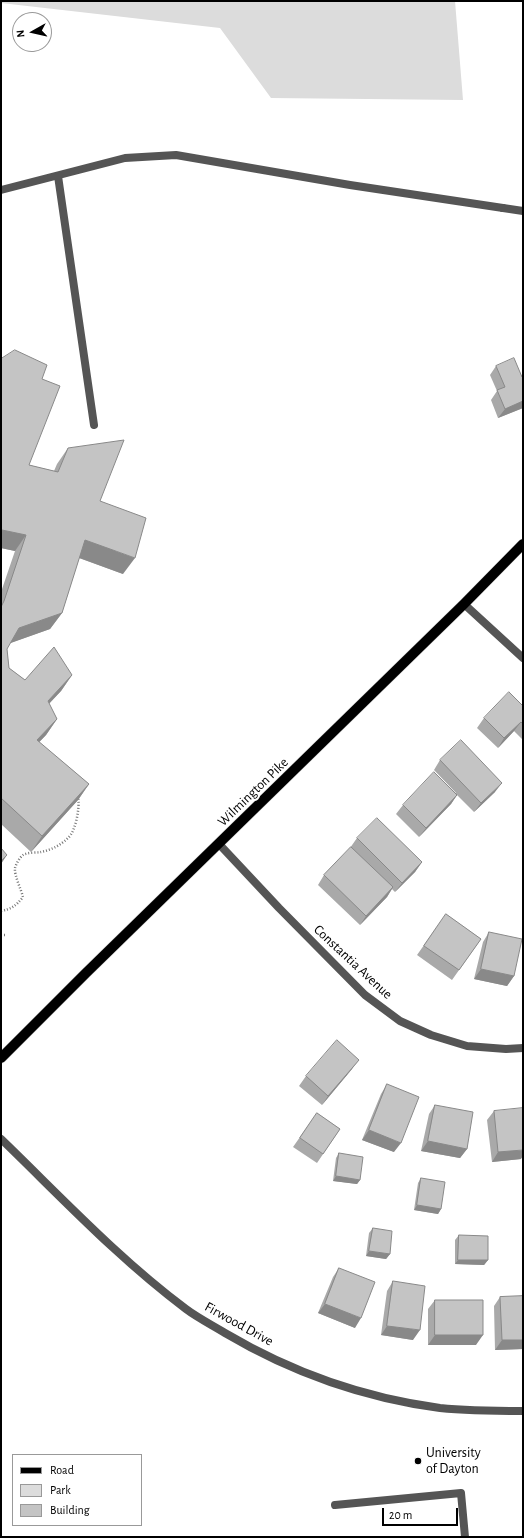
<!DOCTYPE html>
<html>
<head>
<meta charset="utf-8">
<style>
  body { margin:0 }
  #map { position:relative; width:524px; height:1538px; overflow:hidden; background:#fff; font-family:"Alegreya Sans",sans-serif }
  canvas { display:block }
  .frame { position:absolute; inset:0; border:2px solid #000; pointer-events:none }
  .legend { position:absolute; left:12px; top:1454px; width:130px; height:72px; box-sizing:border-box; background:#fff; border:1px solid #999; margin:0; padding:5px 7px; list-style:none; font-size:12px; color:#000 }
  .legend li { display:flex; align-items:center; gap:8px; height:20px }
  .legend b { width:20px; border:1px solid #999 }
  .north { position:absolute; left:12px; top:12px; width:40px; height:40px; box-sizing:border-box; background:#fff; border:1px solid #999; border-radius:50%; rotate:262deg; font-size:11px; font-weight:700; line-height:16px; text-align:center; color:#000 }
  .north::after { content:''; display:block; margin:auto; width:14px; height:18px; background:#000; clip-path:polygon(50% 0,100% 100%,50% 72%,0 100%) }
  .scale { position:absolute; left:382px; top:1508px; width:76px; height:18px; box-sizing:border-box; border:2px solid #000; border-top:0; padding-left:5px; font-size:12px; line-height:14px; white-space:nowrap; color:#000; -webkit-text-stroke:3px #fff; paint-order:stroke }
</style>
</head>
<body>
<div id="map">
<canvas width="524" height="1538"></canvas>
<div class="frame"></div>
<ul class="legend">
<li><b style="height:5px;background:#000"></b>Road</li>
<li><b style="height:11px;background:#dcdcdc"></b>Park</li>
<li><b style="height:11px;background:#c4c4c4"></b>Building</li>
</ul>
<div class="north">N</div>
<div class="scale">20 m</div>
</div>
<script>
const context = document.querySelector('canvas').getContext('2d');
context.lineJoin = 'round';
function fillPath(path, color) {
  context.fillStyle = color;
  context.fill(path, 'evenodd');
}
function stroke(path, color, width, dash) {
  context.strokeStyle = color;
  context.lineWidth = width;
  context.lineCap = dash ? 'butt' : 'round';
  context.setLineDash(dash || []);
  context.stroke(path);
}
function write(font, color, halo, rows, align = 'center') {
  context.font = font + ' "Alegreya Sans",sans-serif';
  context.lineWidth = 4;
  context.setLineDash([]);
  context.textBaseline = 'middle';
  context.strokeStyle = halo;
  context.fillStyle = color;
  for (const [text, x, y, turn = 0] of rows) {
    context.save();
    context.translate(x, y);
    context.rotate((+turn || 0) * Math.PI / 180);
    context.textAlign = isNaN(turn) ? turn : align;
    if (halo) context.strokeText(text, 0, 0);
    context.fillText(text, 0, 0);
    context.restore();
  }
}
const green = new Path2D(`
  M1,1H455L463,100L271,98L220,28L1,3Z`);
const path = new Path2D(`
  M1,911C11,909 16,906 23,897C21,889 14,875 15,868C16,864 20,857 23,855C28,852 36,853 41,852C51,850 61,845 68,838C76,831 80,807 78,797
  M1,935H7`);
const lane = new Path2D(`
  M58,176L94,425
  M1,190L125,158L176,155L350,185L503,208
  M335,1505L461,1493L465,1537`);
const street = new Path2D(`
  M503,208L523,211
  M464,604L523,658
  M219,844L279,908L365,995L400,1021L431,1035L467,1046L506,1049L523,1048
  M1,1139C61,1197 119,1259 186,1309C198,1318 212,1325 225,1333C291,1372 365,1398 440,1408C468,1411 496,1411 523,1411`);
const primary = new Path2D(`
  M1,1058L86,973L464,604L523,544`);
const wall = new Path2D(`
  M1,359L42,379L29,465L54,471L57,464L68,448L100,501L123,574L79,558L62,613L50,629L10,643L7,649L9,668L25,680L72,675L61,691L49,704L57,719L46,735L39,742L89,784L78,800L31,852L1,824V592L15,551L1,548Z
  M496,366L522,377L523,408L498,418L491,400L497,391L490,375Z
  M523,706V740L514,731L498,748L477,728L484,718Z
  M440,760L495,792L474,812L457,795L451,804L419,837L396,814L403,805L456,793L434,770Z
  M357,838L422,862L415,872L395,892L392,889L387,897L360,925L318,885L324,875L350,848Z
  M446,914L481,939L452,980L417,955Z
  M489,932L514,976L507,986L474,979L483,942Z
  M352,1069L322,1105L299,1086L306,1076Z
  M387,1084L394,1152L362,1140L381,1094Z
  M435,1105L467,1149L460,1158L421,1151L429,1114Z
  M494,1111L521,1159L492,1162L487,1120Z
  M317,1113L340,1129L317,1163L293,1147Z
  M339,1153L360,1180L357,1184L333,1181L336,1158Z
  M421,1178L441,1209L438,1214L414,1210L418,1183Z
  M373,1228L390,1254L386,1259L366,1256L369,1233Z
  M459,1235L488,1260L484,1265L455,1264V1240Z
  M339,1268L355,1328L318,1313L333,1277Z
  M393,1281L413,1340L381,1335L387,1291Z
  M523,1296V1349L495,1350L494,1306L500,1297Z
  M435,1300L476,1345H428V1309Z`);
const shadedWall = new Path2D(`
  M523,401V408L498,418L505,409Z
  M2,530L26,535L15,551L1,548V531Z
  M85,540L135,558L123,574L74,556Z
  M62,613L50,629L8,644L19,628Z
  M72,675L61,691L36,717L48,701Z
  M57,719L46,735L26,756L37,740Z
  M521,722L514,731L498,748L504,738Z
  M502,783L495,792L474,812L481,803Z
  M89,784L78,800L31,852L42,836Z
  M457,795L451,804L419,837L426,828Z
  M7,855L1,864V861Z
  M422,862L415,872L395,892L402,883Z
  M393,887L387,897L360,925L366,916Z
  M481,969L514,976L507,986L474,979Z
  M359,1060L352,1069L322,1105L328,1096Z
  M369,1130L401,1143L394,1152L362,1140Z
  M428,1141L467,1149L460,1158L421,1151Z
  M523,1150V1156L521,1159L492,1162L498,1152Z
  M336,1176L360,1180L357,1184L333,1181Z
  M417,1205L441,1209L438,1214L414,1210Z
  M369,1251L390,1254L386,1259L366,1256Z
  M458,1260H488L484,1265L455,1264Z
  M325,1304L361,1318L355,1328L318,1313Z
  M387,1326L420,1330L413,1340L381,1335Z
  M435,1335H483L476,1345H428Z
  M502,1340H523V1349L495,1350Z`);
const building = new Path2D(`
  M15,350L47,365L42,379L60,386L29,465L58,472L68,448L124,440L100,501L146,518L135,558L85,540L62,613L19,628L7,649L9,668L25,680L54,647L72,675L48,701L57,719L37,740L89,784L42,836L1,798V607L4,601L26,535L2,530L1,532V359Z
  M514,358L522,377L523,376V401L505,409L497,390L505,387L496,366Z
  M509,692L523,706V724L521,722L504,738L484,718Z
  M461,740L502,783L481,803L440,760Z
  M434,772L457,795L426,828L403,805Z
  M377,818L422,862L402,883L357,838Z
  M351,847L393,887L366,916L324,875Z
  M1,848L7,855L1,861Z
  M446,914L481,939L459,970L424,946Z
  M489,932L522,939L514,976L481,969Z
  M337,1040L359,1060L328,1096L306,1076Z
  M387,1084L419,1097L401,1143L369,1130Z
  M435,1105L473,1112L467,1149L428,1141Z
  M523,1108V1150L498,1152L494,1111Z
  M317,1113L340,1129L323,1154L300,1138Z
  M339,1153L363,1157L360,1180L336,1176Z
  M421,1178L445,1182L441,1209L417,1205Z
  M373,1228L392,1231L390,1254L369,1251Z
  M459,1235L488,1236V1260H458Z
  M339,1268L375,1282L361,1318L325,1304Z
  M393,1281L425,1286L420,1330L387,1326Z
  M523,1296V1340H502L500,1297Z
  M435,1300H483V1335H435Z`);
const markers = [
  [418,1461,4,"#000"]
];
const streetNames = [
  ["Wilmington Pike",253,792,-44],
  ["Constantia Avenue",353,962,43],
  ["Firwood Drive",239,1324,29]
];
const poiNames = [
  ["University",426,1453],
  ["of Dayton",426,1469]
];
fillPath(green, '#dcdcdc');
stroke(primary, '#dbdbdb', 11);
stroke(path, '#777', 2.5, [1, 2]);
stroke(lane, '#555', 8);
stroke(street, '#555', 8);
stroke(primary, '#000', 10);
fillPath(wall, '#a9a9a9');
fillPath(shadedWall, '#898989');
fillPath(building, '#c4c4c4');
stroke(building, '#898989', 1);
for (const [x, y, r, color] of markers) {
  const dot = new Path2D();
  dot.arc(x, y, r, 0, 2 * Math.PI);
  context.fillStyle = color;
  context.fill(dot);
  stroke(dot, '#fff', 1.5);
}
write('14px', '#000', '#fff', streetNames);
write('14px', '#000', '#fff', poiNames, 'left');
</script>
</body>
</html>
